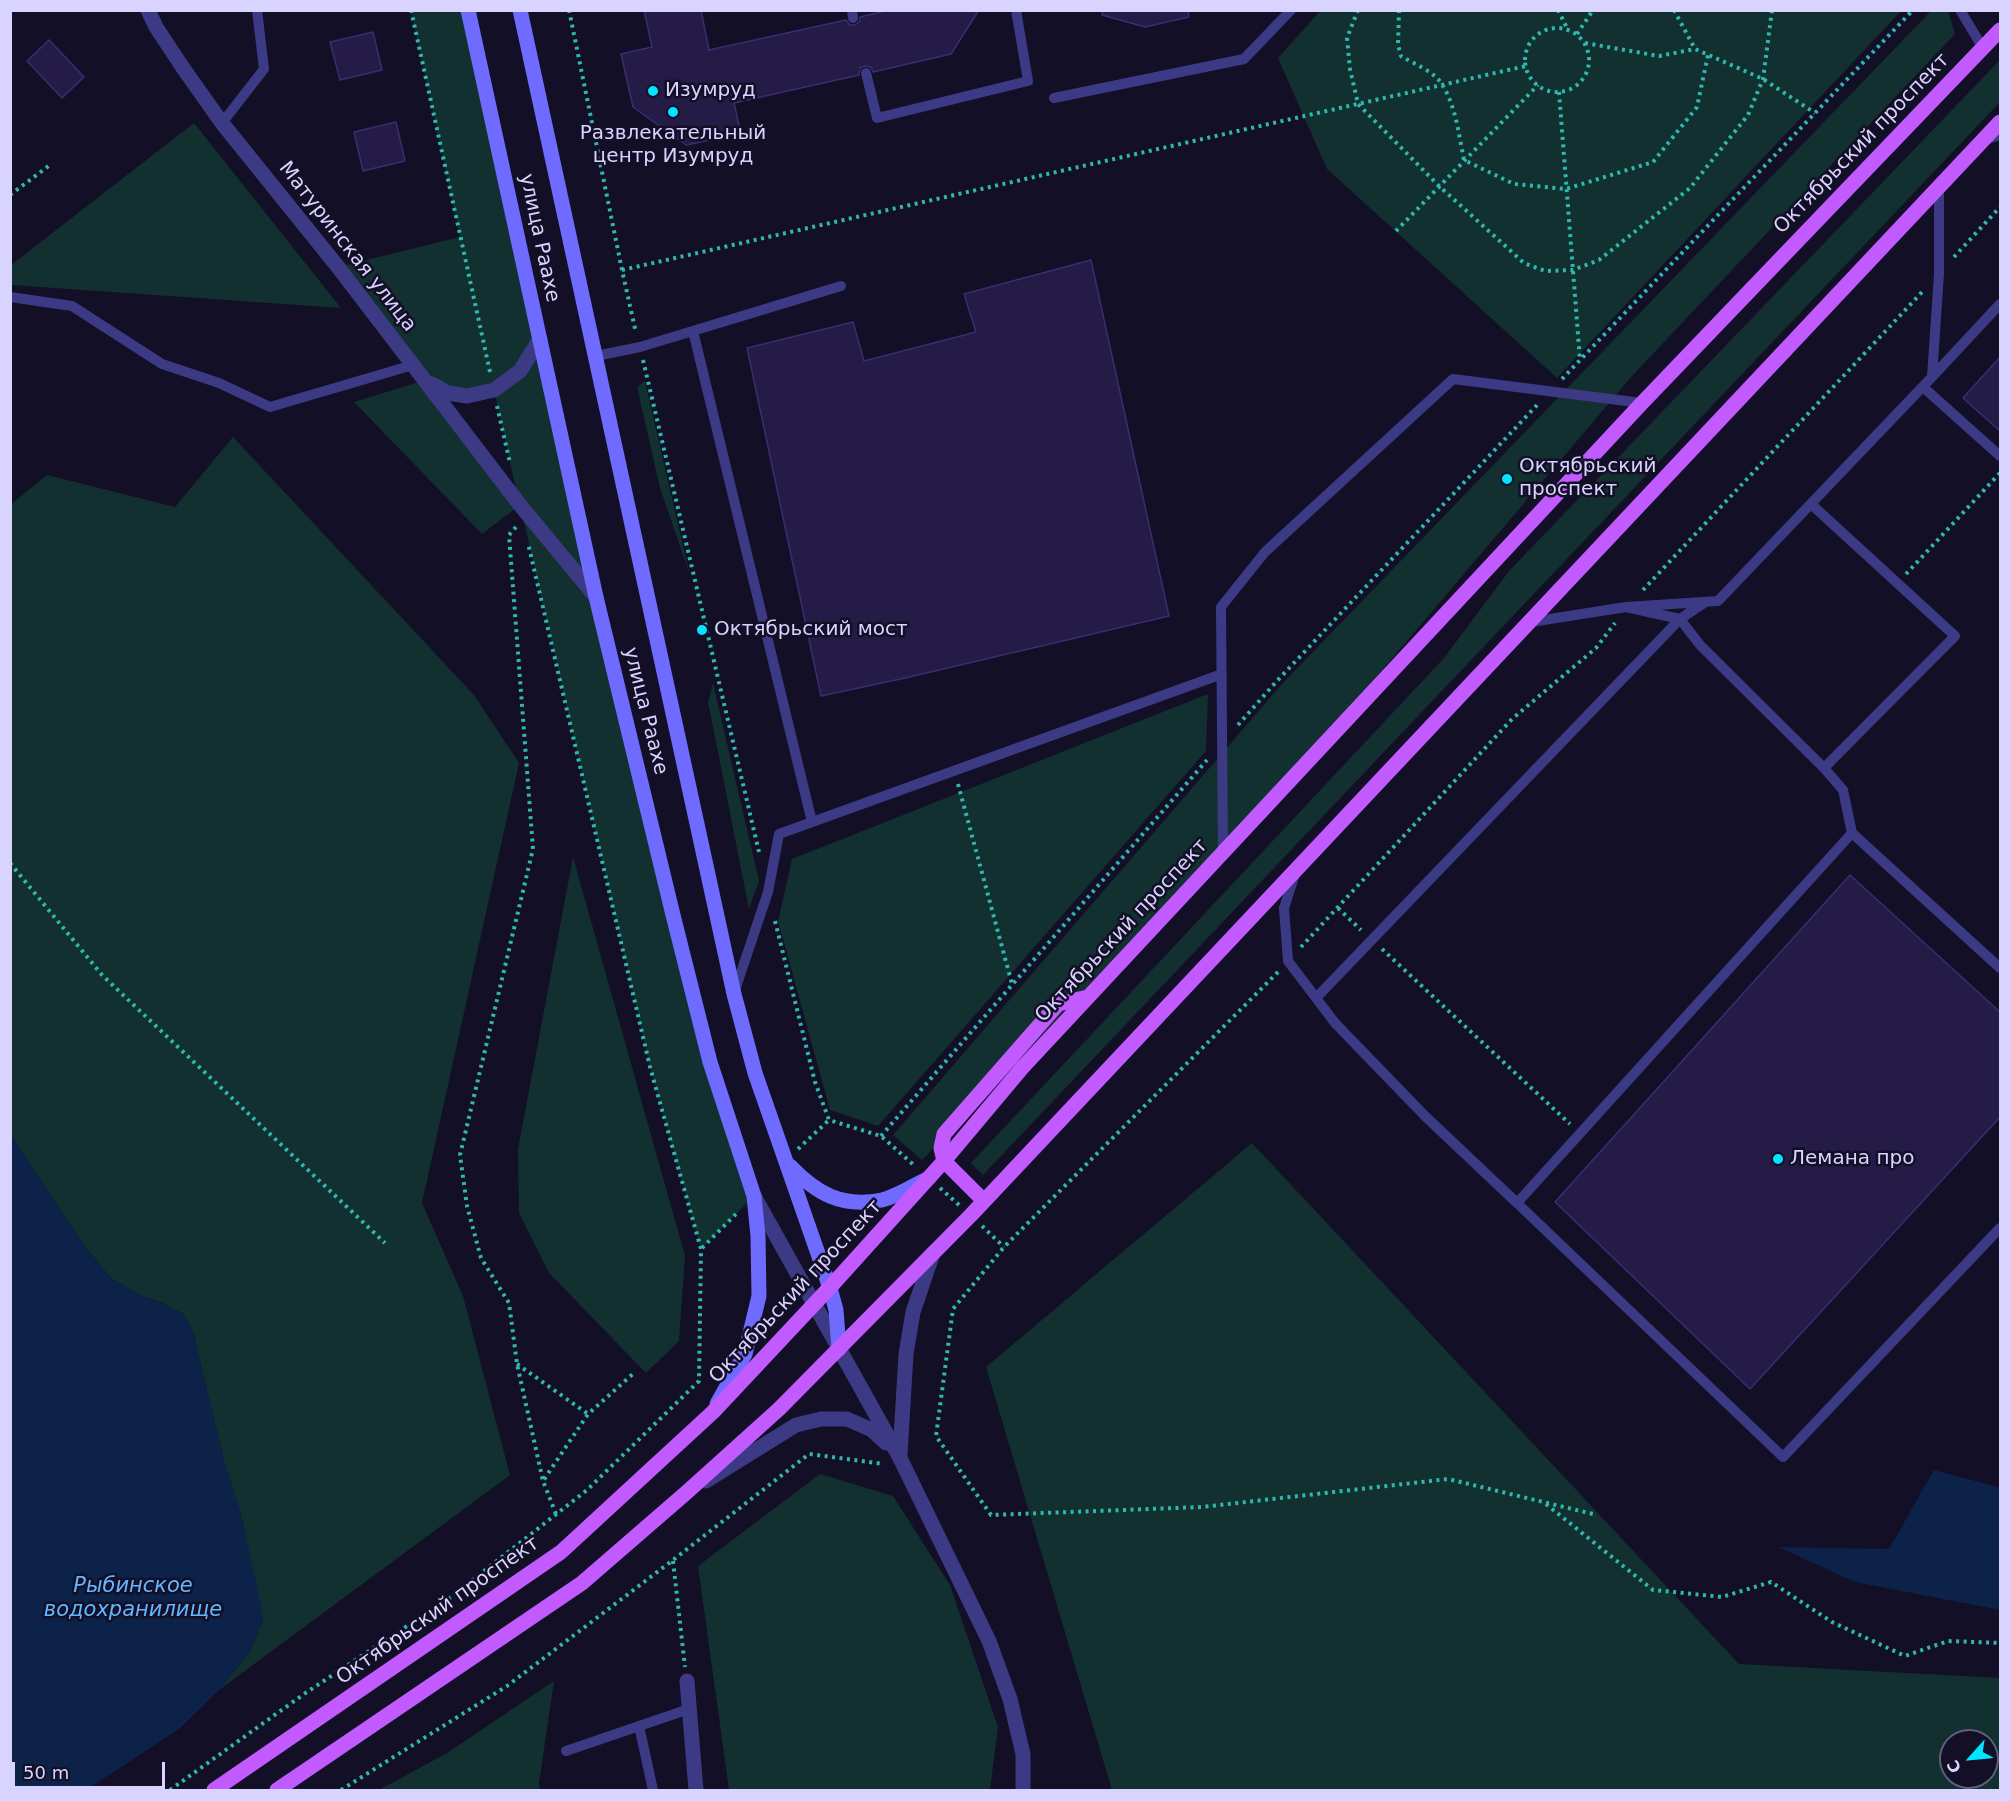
<!DOCTYPE html>
<html>
<head>
<meta charset="utf-8">
<style>
  body { margin:0 }
  #map { position:relative; width:2011px; height:1801px; overflow:hidden; background:#130f26; font-family:"DejaVu Sans",sans-serif }
  canvas { display:block }
  .frame { position:absolute; inset:0; border:12px solid #d9d4ff; pointer-events:none }
  .north { position:absolute; left:1939px; top:1729px; width:60px; height:60px; box-sizing:border-box; background:#130f26; border:2px solid #625e7d; border-radius:50%; rotate:243deg; font-size:16px; font-weight:700; line-height:24px; text-align:center; color:#d9d4ff }
  .north::after { content:''; display:block; margin:auto; width:21px; height:27px; background:#00e5ff; clip-path:polygon(50% 0,100% 100%,50% 72%,0 100%) }
  .scale { position:absolute; left:12px; top:1762px; width:153px; height:27px; box-sizing:border-box; border:3px solid #d9d4ff; border-top:0; padding-left:8px; font-size:18px; line-height:21px; white-space:nowrap; color:#d9d4ff; -webkit-text-stroke:4px #130f26; paint-order:stroke }
</style>
</head>
<body>
<div id="map">
<canvas width="2011" height="1801"></canvas>
<div class="frame"></div>
<div class="north">С</div>
<div class="scale">50 m</div>
</div>
<script>
const context = document.querySelector('canvas').getContext('2d');
context.lineJoin = 'round';
function fillPath(path, color) {
  context.fillStyle = color;
  context.fill(path, 'evenodd');
}
function stroke(path, color, width, dash) {
  context.strokeStyle = color;
  context.lineWidth = width;
  context.lineCap = dash ? 'butt' : 'round';
  context.setLineDash(dash || []);
  context.stroke(path);
}
function write(font, color, halo, rows, align = 'center') {
  context.font = font + ' "DejaVu Sans",sans-serif';
  context.lineWidth = 5;
  context.setLineDash([]);
  context.textBaseline = 'middle';
  context.strokeStyle = halo;
  context.fillStyle = color;
  for (const [text, x, y, turn = 0] of rows) {
    context.save();
    context.translate(x, y);
    context.rotate((+turn || 0) * Math.PI / 180);
    context.textAlign = isNaN(turn) ? turn : align;
    if (halo) context.strokeText(text, 0, 0);
    context.fillText(text, 0, 0);
    context.restore();
  }
}
const green = new Path2D(`
  M1321,10H1901V11L1557,378L1327,169L1278,58Z
  M411,11H468L673,915L754,1196L701,1249L650,1067L520,505L482,534L354,402L425,380L338,267L460,237ZM428,381L482,394L494,390L519,503Z
  M1931,11H1948L1955,34L1632,376L1367,688L1017,1062L922,1160L893,1135L1281,685Z
  M2000,60V102L983,1175L971,1163L1444,658L1509,571Z
  M194,123L341,308L11,285V265Z
  M645,381L689,572L660,488L637,387Z
  M233,437L474,695L519,763L422,1203L463,1296L510,1475L219,1690L251,1650L263,1620L241,1515L225,1465L193,1332L183,1314L163,1303L141,1296L111,1278L85,1247L11,1135V504L47,475L175,507Z
  M713,683L759,881L749,909L708,702Z
  M1208,694L1206,751L878,1126L830,1110L778,921L792,859Z
  M573,857L685,1256L679,1341L646,1373L549,1273L519,1213L518,1149Z
  M1252,1143L1739,1664L2000,1678V1790H1112L986,1367ZM1951,1741H1987V1777H1951Z
  M820,1474L893,1496L950,1585L998,1727L990,1790H729L698,1566Z
  M554,1681L539,1783L540,1790H379L447,1753Z`);
const water = new Path2D(`
  M11,1135L85,1247L111,1278L141,1296L163,1303L183,1314L193,1332L225,1465L241,1515L258,1590L263,1620L251,1650L219,1690L179,1729L86,1790H11Z
  M1934,1470L1998,1487L2000,1485V1610L1855,1582L1778,1547L1889,1549Z`);
const building = new Path2D(`
  M644,10H701L709,50L846,20L850,25H855L860,21V17L889,10H979L951,54L873,72L871,67L865,66L860,68L859,75L734,103L741,134L686,145L633,107L621,54L652,47Z
  M1103,10H1188L1189,17L1145,27L1102,15Z
  M373,32L382,70L340,80L330,42Z
  M49,40L84,77L62,98L27,61Z
  M396,122L405,161L363,171L354,132Z
  M1091,260L1169,616L905,678L821,696L747,348L853,322L864,361L976,332L964,294Z
  M2001,356V432L1963,398Z
  M1850,875L2001,1013V1116L1750,1389L1555,1202Z`);
const path = new Path2D(`
  M411,10L490,372
  M569,10L622,270L636,333
  M1358,10L1347,38L1350,69L1358,104L1438,185L1524,263L1545,271L1573,270L1599,260L1690,188L1748,115L1763,79L1772,10
  M1399,10L1398,45L1401,56C1414,64 1436,72 1443,86C1456,107 1459,136 1464,160L1514,184L1566,189L1653,162L1697,107L1708,55
  M1558,10L1567,28
  M1674,10L1695,49L1763,79L1815,113
  M1525 60a32 32 0 1 1 64 0a32 32 0 1 1-64 0Z
  M1577,34L1593,10
  M1585,43L1659,56L1695,49
  M1559,92L1580,360
  M10,195L50,165
  M1396,231L1538,85
  M1954,257L2000,207
  M622,270L1526,66
  M643,360L759,852
  M1562,379L1913,10
  M497,406L510,463
  M516,527L509,535L533,849L460,1155L467,1206L481,1258L509,1303L517,1364L543,1481
  M1906,574L2000,473
  M1643,590L1923,291
  M1238,725L1276,682L1538,404
  M958,784L1012,984
  M10,863L102,975L385,1243
  M1338,908L1361,930
  M775,921L815,1082L829,1120L881,1136L916,1167
  M1301,947L1512,719L1596,648L1615,623
  M1382,949L1570,1124
  M1278,972L1004,1247L953,1309L936,1436L991,1515L1202,1507L1448,1479L1593,1514
  M881,1136L1207,760
  M798,1149L829,1120
  M940,1188L959,1205
  M982,1226L1004,1247
  M702,1248L739,1211
  M517,1364L588,1414
  M1546,1504L1653,1590L1722,1597L1771,1582L1832,1622L1905,1656L1948,1641L2000,1643
  M556,1514L543,1481L588,1414L635,1372
  M673,1561L685,1667
  M170,1790L304,1694L451,1597L587,1490L699,1381L701,1249L650,1067L528,543
  M341,1790L507,1686L673,1560L809,1454L884,1464`);
const service = new Path2D(`
  M852,10L853,18
  M1960,10L1983,48
  M866,73L877,118L1028,81L1016,10
  M1054,98L1244,59L1291,10
  M222,123L264,69L257,10
  M1983,140L2000,135
  M10,297L72,306L162,364L219,383L270,407L413,365
  M693,331L812,822
  M596,356L640,347L841,286
  M1932,377L2000,304
  M1923,387L2000,456
  M1811,504L1955,636L1824,768
  M1531,622L1626,607L1718,601L1932,377L1939,274V188
  M1852,833L2000,968
  M1223,853L1221,607L1265,552L1453,379L1642,403
  M1295,874L1284,908L1288,961L1335,1023L1425,1116L1517,1203L1852,833L1843,790L1824,768L1700,645L1680,619L1626,607
  M734,993L768,892L779,834L1222,674
  M1316,998L1680,619L1704,603
  M1517,1203L1783,1457L2000,1228
  M639,1726L653,1790
  M566,1751L689,1709`);
const minor = new Path2D(`
  M148,10L156,27L183,68L222,123L338,267L520,505L596,597
  M432,384L448,393L467,396L494,390L520,371L540,339
  M687,1681L696,1790`);
const tertiary = new Path2D(`
  M754,1196L900,1458L989,1641L1010,1699L1023,1754V1790
  M900,1455L906,1354L913,1312L933,1253
  M706,1481L796,1425L821,1419H847L872,1430L886,1443`);
const secondary = new Path2D(`
  M468,10L596,597L673,915L710,1062L754,1196L758,1236L759,1296L745,1354L717,1404
  M520,10L734,994L755,1073L830,1288L836,1310L839,1349
  M790,1166C817,1194 842,1208 882,1200C898,1196 914,1185 929,1178`);
const primary = new Path2D(`
  M984,1201L944,1161L941,1148L944,1134L1058,1004L1088,997
  M214,1790L561,1552L713,1412L833,1284L944,1161L1022,1068L1642,403L2000,30
  M277,1790L582,1583L687,1492L779,1409L971,1215L2000,122`);
const markers = [
  [653,91,6,"#00e5ff"],
  [673,112,6,"#00e5ff"],
  [1507,479,6,"#00e5ff"],
  [702,630,6,"#00e5ff"],
  [1778,1159,6,"#00e5ff"]
];
const poiNames = [
  ["Изумруд",665,91],
  ["Развлекательный",673,134,"center"],
  ["центр Изумруд",673,157,"center"],
  ["Октябрьский",1519,467],
  ["проспект",1519,490],
  ["Октябрьский мост",714,630],
  ["Лемана про",1790,1159]
];
const streetNames = [
  ["Октябрьский проспект",1862,144,-46],
  ["улица Раахе",539,238,78],
  ["Матуринская улица",347,247,52],
  ["улица Раахе",645,711,76],
  ["Октябрьский проспект",1122,931,-47],
  ["Октябрьский проспект",796,1292,-47],
  ["Октябрьский проспект",438,1611,-35]
];
const waterNames = [
  ["Рыбинское",133,1587],
  ["водохранилище",133,1611]
];
fillPath(green, '#12302f');
fillPath(water, '#0c2248');
fillPath(building, '#241b47');
stroke(building, '#3b2d73', 1.5);
stroke(path, '#2fb8b0', 4, [3, 4.5]);
stroke(service, '#3d3a85', 10);
stroke(minor, '#3d3a85', 15);
stroke(tertiary, '#3d3a85', 15);
stroke(secondary, '#6f6bff', 15);
stroke(primary, '#c25bff', 15);
for (const [x, y, r, color] of markers) {
  const dot = new Path2D();
  dot.arc(x, y, r, 0, 2 * Math.PI);
  context.fillStyle = color;
  context.fill(dot);
  stroke(dot, '#130f26', 2);
}
write('20px', '#d9d4ff', '#130f26', poiNames, 'left');
write('20px', '#d9d4ff', '#130f26', streetNames);
write('italic 21px', '#62b6ff', '#130f26', waterNames);
</script>
</body>
</html>
